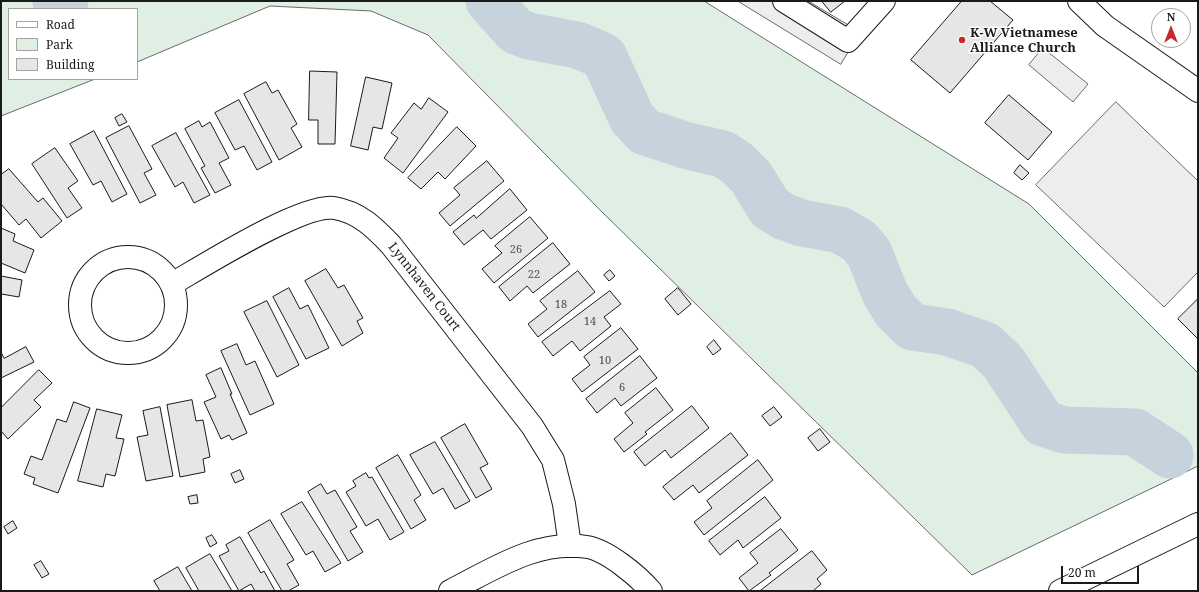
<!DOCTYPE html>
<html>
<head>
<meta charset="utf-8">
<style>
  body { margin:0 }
  #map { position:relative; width:1199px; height:592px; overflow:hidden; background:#fff; font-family:"Noto Serif",serif }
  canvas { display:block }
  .frame { position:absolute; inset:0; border:2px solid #1a1a1a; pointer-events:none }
  .legend { position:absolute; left:8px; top:8px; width:130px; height:72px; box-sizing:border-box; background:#fff; border:1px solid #a3a3a3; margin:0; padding:5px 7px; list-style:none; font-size:12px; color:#1a1a1a }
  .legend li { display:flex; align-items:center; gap:8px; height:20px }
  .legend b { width:20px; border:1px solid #a3a3a3 }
  .north { position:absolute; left:1151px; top:8px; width:40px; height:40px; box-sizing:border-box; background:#fff; border:1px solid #a3a3a3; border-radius:50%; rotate:0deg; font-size:11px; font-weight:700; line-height:16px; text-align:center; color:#1a1a1a }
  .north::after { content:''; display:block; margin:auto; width:14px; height:18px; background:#c62828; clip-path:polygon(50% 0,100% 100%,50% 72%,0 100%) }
  .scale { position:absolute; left:1061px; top:566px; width:78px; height:18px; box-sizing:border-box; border:2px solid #1a1a1a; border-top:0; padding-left:5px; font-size:12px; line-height:14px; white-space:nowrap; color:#1a1a1a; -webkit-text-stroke:3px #fff; paint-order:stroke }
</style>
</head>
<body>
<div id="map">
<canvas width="1199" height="592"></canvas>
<div class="frame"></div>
<ul class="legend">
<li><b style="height:5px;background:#fff"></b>Road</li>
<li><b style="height:11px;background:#e0efe3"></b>Park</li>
<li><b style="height:11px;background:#e6e6e6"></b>Building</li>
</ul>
<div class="north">N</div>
<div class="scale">20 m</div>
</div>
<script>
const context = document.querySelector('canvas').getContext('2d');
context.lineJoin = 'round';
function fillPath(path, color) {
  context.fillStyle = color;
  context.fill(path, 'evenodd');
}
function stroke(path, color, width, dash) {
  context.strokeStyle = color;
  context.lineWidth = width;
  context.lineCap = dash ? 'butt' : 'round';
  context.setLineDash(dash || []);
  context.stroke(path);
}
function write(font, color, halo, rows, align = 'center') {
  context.font = font + ' "Noto Serif",serif';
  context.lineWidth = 3;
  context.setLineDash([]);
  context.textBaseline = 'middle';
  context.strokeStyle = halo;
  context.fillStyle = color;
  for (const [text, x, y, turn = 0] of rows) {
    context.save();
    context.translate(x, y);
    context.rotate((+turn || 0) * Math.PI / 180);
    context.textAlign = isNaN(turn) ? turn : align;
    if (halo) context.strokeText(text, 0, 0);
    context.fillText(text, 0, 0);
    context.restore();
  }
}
const green = new Path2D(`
  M1,1H704L1029,204L1198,373V466L972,575L600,210L428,35L371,11L270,6L137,62V9H9V79H95L1,116Z`);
const parking = new Path2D(`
  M738,1H808L860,32L841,64Z
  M1043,48L1088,84L1073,102L1029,65Z
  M1116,102L1198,181V272L1164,307L1036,185Z`);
const river = new Path2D(`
  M56,1H65
  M489,1L516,31L529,36L577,45L592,51L604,57L632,118L645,132L688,146L723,154L737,163L751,177L770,208L785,217L802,223L840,230L859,241L869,253L885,293L896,311L912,327L947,332L985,345L1003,362L1043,423L1064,430L1135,432L1170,455`);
const building = new Path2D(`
  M822,1H845L831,12Z
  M962,1H990L1013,20L950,93L911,60Z
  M310,71L337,72L335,144H318V120H309Z
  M366,77L392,83L382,129L373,127L368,150L351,146Z
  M266,82L272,93L278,90L297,124L291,128L302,147L279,160L244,94Z
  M1009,95L1052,132L1028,160L985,123Z
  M429,98L448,112L403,173L384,158L398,138L391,133L414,103L421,109Z
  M239,100L272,162L257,170L244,146L235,150L215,113Z
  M122,114L127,122L119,126L115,118Z
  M199,121L202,127L210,122L229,158L219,163L231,185L215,193L201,168L205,166L185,129Z
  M129,126L152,169L144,173L156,195L140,203L106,138Z
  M457,127L476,146L445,179L438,172L421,189L408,178Z
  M94,131L127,194L112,202L101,181L93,185L70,144Z
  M176,133L210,195L194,203L183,182L175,187L152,146Z
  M55,148L78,181L68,188L82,208L67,218L32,164Z
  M487,161L504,181L450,226L439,213L460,195L454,188Z
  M1020,165L1029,173L1022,180L1014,173Z
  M9,169L38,202L43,198L62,221L41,238L26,219L19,225L1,204V175Z
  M510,189L527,210L491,239L483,230L464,245L453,232L474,215L476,218Z
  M530,217L548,238L494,283L482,269L502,253L495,246Z
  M1,228L15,234L13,241L34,250L25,273L1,263Z
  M553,243L570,264L533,293L527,286L510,301L499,287Z
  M326,269L338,288L344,285L363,318L357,321L363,333L342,346L305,281Z
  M610,270L615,276L609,281L604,275Z
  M578,271L595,292L538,337L528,324L547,309L540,301Z
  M1,276L22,280L19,297L1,294Z
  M289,288L300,309L308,305L329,348L306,359L273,297Z
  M678,288L691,304L678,315L665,299Z
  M610,291L621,304L604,317L611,326L580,351L572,341L553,356L542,342Z
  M1198,299V339L1178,319Z
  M267,301L299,365L277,377L244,312Z
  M621,328L638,349L582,392L572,379L590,365L584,357Z
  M714,340L721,349L713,355L707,347Z
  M237,344L246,365L255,361L274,404L250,415L221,351Z
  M26,347L34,362L1,378V352L4,358Z
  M640,356L657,378L621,406L615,398L597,413L586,399Z
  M221,368L232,394H230L247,433L232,440L229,435L221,439L204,402L216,397L206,375Z
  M39,370L52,383L34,400L41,407L8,439L1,431V408Z
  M656,388L673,410L645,432L647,434L624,452L614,439L633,423L625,413Z
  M192,400L196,421L203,420L210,457L203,459L205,472L180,477L167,405Z
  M74,402L90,408L58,493L33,484L35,478L24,474L31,456L42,460L57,419L66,422Z
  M692,406L709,428L671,458L665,450L645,466L634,452Z
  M160,407L173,476L146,481L137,437L148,435L143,411Z
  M774,407L782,417L770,426L762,416Z
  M97,409L122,415L116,438L124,439L115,476L106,474L103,487L78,481Z
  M465,424L488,464L480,468L492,489L476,498L441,438Z
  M820,429L830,442L818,451L808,438Z
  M731,433L748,455L699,493L693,485L674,500L663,487Z
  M435,442L470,501L455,509L443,488L433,494L410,455Z
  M398,455L421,495L414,500L426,520L411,529L376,468Z
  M758,460L773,480L704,535L694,522L712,508L707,501Z
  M240,470L244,479L235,483L231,474Z
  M366,473L369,478L372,477L404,532L390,540L378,519L366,526L346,492L356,486L353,481Z
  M321,484L327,494L335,490L357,527L350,531L363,552L348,561L308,492Z
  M197,495L198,503L190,504L188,497Z
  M765,497L781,518L743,548L738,540L720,555L709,541Z
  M302,502L341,563L325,572L313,551L306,555L281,514Z
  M270,520L294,560L287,564L299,585L288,591H282L248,533Z
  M13,521L17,528L8,534L4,527Z
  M781,529L798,550L769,573L771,575L749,591L739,578L758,563L750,553Z
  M212,535L217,543L210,547L206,538Z
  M240,537L261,573L264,571L275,591H255L251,584L239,591L219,556L229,551L226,545Z
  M812,551L827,570L817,579L821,584L813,591H760Z
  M210,554L232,591H199L186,568Z
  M41,561L49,574L42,578L34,565Z
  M178,567L192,591H160L154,581Z`);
const minor = new Path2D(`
  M784,1L848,41L884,1
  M1079,1L1105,26L1198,91
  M80 305a48 48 0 1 1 96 0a48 48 0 1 1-96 0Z
  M172,284C203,266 303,203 334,208C359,212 375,228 391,245L532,426L553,460L564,504L570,546
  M450,591C492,570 537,539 587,547C607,550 638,576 651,591`);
const major = new Path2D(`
  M1060,591L1198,524`);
const markers = [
  [962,40,4,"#c62828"]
];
const numberNames = [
  ["26",516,250],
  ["22",534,275],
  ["18",561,305],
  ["14",590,322],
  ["10",605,361],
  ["6",622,388]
];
const poiNames = [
  ["K-W Vietnamese",970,33],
  ["Alliance Church",970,48]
];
const streetNames = [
  ["Lynnhaven Court",424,287,52]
];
fillPath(green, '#e0efe3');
stroke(green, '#6a6a6a', 1);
fillPath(parking, '#ededed');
stroke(parking, '#6a6a6a', 1);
stroke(river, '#c6d2dc', 47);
fillPath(building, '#e6e6e6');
stroke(building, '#1a1a1a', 1);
stroke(minor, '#1a1a1a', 24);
stroke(major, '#1a1a1a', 24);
stroke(minor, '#fff', 22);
stroke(major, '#fff', 22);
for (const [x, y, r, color] of markers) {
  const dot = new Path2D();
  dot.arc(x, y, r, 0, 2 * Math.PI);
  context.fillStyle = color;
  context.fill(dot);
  stroke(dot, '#fff', 1.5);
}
write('11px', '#4d4d4d', null, numberNames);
write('bold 13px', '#1a1a1a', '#fff', poiNames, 'left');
write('13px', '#1a1a1a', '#fff', streetNames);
</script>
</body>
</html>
